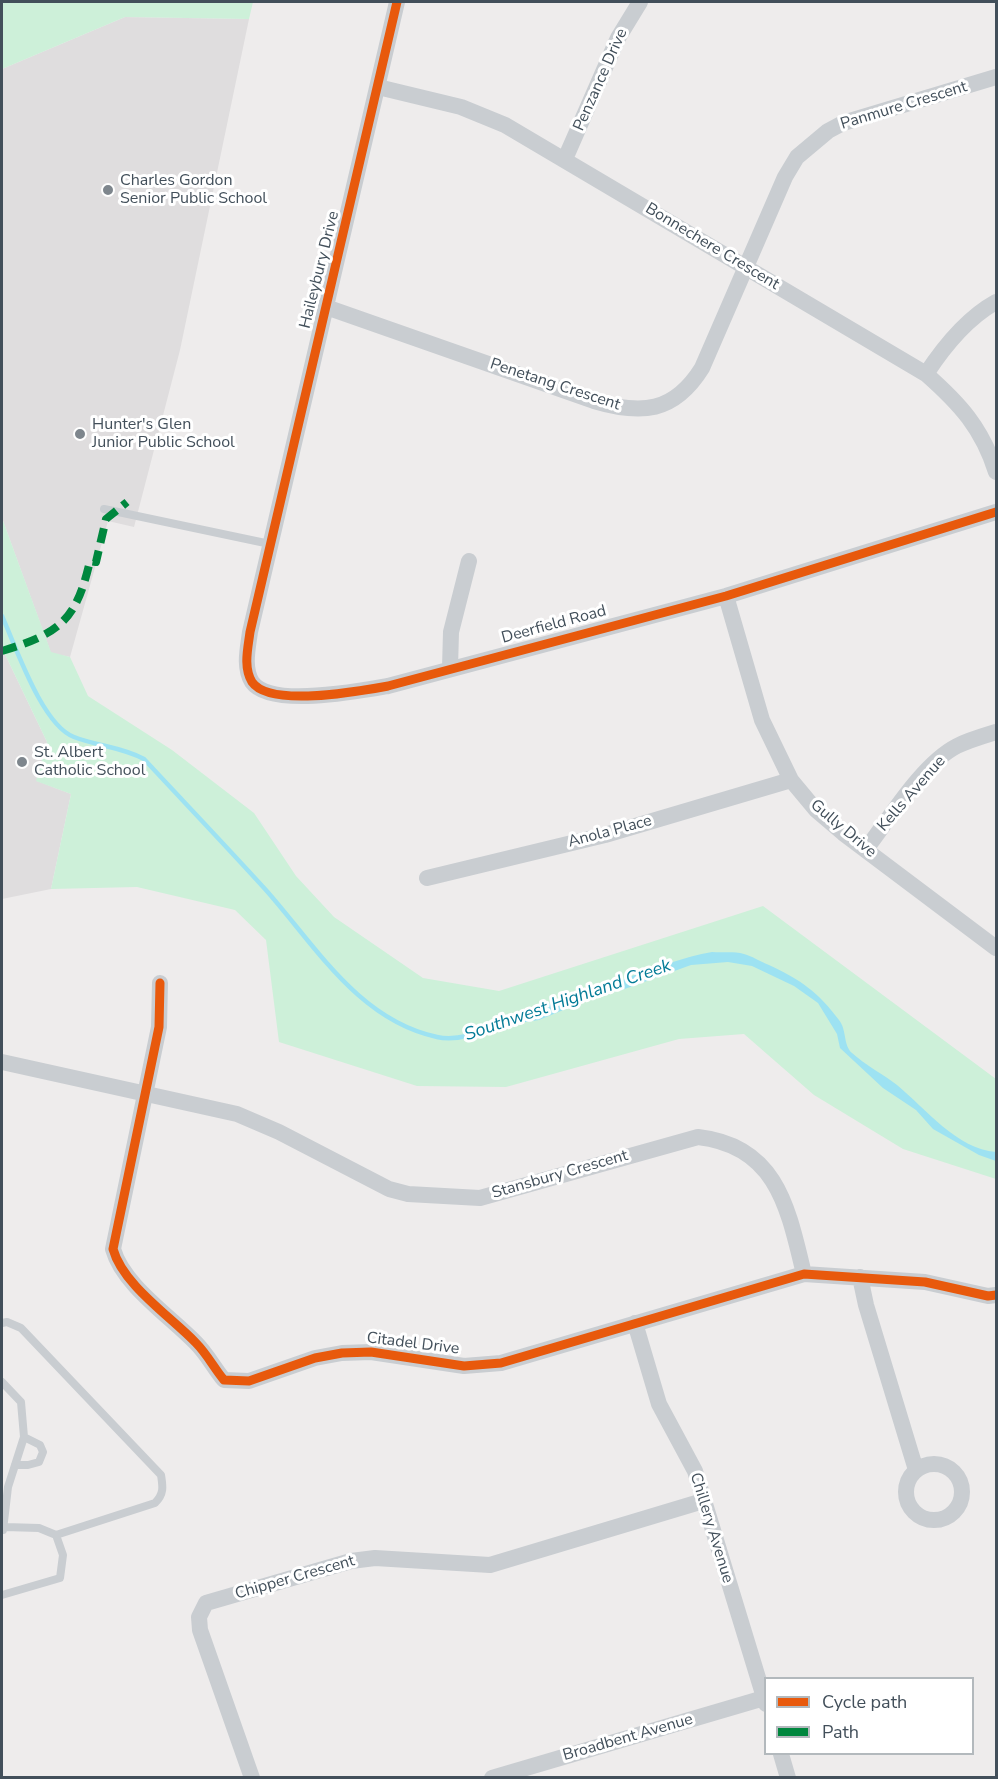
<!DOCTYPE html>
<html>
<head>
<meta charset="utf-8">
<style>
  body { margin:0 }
  #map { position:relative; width:998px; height:1779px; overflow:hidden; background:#eeecec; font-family:"Nunito Sans",sans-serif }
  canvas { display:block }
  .frame { position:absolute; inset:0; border:3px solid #424f5a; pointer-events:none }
  .legend { position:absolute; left:764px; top:1677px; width:210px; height:78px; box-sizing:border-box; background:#fff; border:2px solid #b3b9bd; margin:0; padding:8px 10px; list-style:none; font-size:18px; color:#424f5a }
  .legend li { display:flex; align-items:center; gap:12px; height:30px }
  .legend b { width:30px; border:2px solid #b3b9bd }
</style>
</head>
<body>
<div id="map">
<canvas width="998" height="1779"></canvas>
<div class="frame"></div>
<ul class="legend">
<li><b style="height:8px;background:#e8590c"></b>Cycle path</li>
<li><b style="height:8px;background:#00873e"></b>Path</li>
</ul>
</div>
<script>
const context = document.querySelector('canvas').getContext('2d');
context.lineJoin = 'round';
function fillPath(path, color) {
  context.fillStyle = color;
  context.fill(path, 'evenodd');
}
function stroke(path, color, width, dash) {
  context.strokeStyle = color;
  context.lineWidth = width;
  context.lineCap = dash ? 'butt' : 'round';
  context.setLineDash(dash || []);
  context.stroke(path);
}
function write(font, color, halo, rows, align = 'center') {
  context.font = font + ' "Nunito Sans",sans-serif';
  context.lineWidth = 6;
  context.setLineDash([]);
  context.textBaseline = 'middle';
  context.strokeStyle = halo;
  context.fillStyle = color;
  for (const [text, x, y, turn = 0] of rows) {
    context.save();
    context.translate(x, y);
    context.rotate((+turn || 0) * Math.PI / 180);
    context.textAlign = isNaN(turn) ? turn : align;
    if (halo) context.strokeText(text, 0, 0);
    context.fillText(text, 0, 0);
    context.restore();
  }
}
const education = new Path2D(`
  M125,17L249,19L180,350L134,527L108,521L70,657L51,653L2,518V69Z
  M2,648L47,742L37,781L71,794L51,889L2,899Z`);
const green = new Path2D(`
  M2,2H253L249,19L125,17L2,69Z
  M2,518L51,652L70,657L88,696L172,750L254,813L296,876L334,917L423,978L499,991L763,906L996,1079V1179L903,1149L814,1095L744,1034L679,1039L506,1087L417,1086L279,1042L266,940L235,910L137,887L51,889L71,794L36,781L47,742L2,648Z`);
const water = new Path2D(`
  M712,952C722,953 734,951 744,954C752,956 761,962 769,965C801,980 818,992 839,1020C847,1030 843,1045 852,1053C865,1065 883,1074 897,1085C926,1109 957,1149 996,1152V1161L979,1155L933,1129L916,1110L883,1088L840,1048L837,1034L818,1003L794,986L752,966L728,962L691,965L622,990L602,994L539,1020L519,1023L516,1019C525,1008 594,989 611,985C618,983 625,978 632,976C658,967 684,957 712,952Z`);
const stream = new Path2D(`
  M2,616C16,647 42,725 74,737C97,746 122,747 144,759C184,802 225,845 265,889C315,945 358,1020 437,1037C462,1043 492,1027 516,1019`);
const service = new Path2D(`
  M104,509L270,544
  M2,1323L7,1322L21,1328L161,1475C163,1487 164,1494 155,1503L56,1535L39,1528L5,1527
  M2,1382L21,1402L24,1437L8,1487L3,1530
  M15,1465H28L39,1462L43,1452L40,1445L24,1437
  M2,1595L60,1578L63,1555L56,1535`);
const minor = new Path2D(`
  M397,2L250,632C248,648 243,667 252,682C270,708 360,691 388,686L726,596L996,512
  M378,87L461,107L505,125L926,374C960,404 982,428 996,472
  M565,159L618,38L640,2
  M326,307L594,401C641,415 674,413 702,368L785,177L797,157L828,131L843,123L996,77
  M926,374C945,345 967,318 996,302
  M726,596L762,720L791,780L816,810L843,833L996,948
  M450,668L451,632L469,561
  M866,849C890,818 922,764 957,746C969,740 983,736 996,732
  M427,878L605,835L791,780
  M160,983L159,1027L113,1249C123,1285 170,1316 196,1343C207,1354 214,1368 224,1380L249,1381L315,1358L342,1353L371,1352L464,1366L501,1363L804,1274L925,1282L988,1296L996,1295
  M2,1062L237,1114L279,1132L389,1189L408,1194L480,1198L698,1137C777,1146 788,1208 804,1274
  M860,1277L866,1305L916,1470
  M635,1323L659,1404L695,1471L766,1704
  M906 1492a28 28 0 1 1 56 0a28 28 0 1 1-56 0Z
  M781,1754L788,1778
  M252,1778L200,1630L199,1617L206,1603L351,1561L375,1558L490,1565L703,1501
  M492,1778L764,1698`);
const quiet = new Path2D(`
  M2,651C60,633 76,621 90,561L96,562L106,519L127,502`);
const cycleway = new Path2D(`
  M397,2L250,632C248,648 243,667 252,682C270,708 360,691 388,686L726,596L996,512
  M160,983L159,1027L113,1249C123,1285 170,1316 196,1343C207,1354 214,1368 224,1380L249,1381L315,1358L342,1353L371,1352L464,1366L501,1363L804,1274L925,1282L988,1296L996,1295`);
const markers = [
  [108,190,6,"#7e868d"],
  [80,434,6,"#7e868d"],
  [22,762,6,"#7e868d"]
];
const streetNames = [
  ["Penzance Drive",601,80,-66],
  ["Panmure Crescent",904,106,-17],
  ["Bonnechere Crescent",712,247,31],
  ["Haileybury Drive",320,270,-76],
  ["Penetang Crescent",555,385,18],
  ["Deerfield Road",554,625,-15],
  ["Kells Avenue",912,794,-49],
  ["Gully Drive",843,829,40],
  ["Anola Place",610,832,-15],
  ["Stansbury Crescent",560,1175,-16],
  ["Citadel Drive",413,1344,7],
  ["Chillery Avenue",711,1528,73],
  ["Chipper Crescent",295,1578,-16],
  ["Broadbent Avenue",628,1738,-16]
];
const poiNames = [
  ["Charles Gordon",120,181],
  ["Senior Public School",120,199],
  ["Hunter's Glen",92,425],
  ["Junior Public School",92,443],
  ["St. Albert",34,753],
  ["Catholic School",34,771]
];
const waterNames = [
  ["Southwest Highland Creek",568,1001,-19]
];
fillPath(education, '#dfddde');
fillPath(green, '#cdf0d9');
fillPath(water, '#9de2f2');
stroke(stream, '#9de2f2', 4.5);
stroke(service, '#c9cdd1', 8);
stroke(minor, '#c9cdd1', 16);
stroke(quiet, '#00873e', 8, [15, 8]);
stroke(cycleway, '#e8590c', 9);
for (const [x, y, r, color] of markers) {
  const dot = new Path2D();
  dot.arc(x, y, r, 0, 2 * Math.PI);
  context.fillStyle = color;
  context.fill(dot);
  stroke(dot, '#fff', 2);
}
write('16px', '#424f5a', '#fff', streetNames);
write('16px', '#424f5a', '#fff', poiNames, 'left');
write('italic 18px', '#037b97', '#fff', waterNames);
</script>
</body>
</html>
